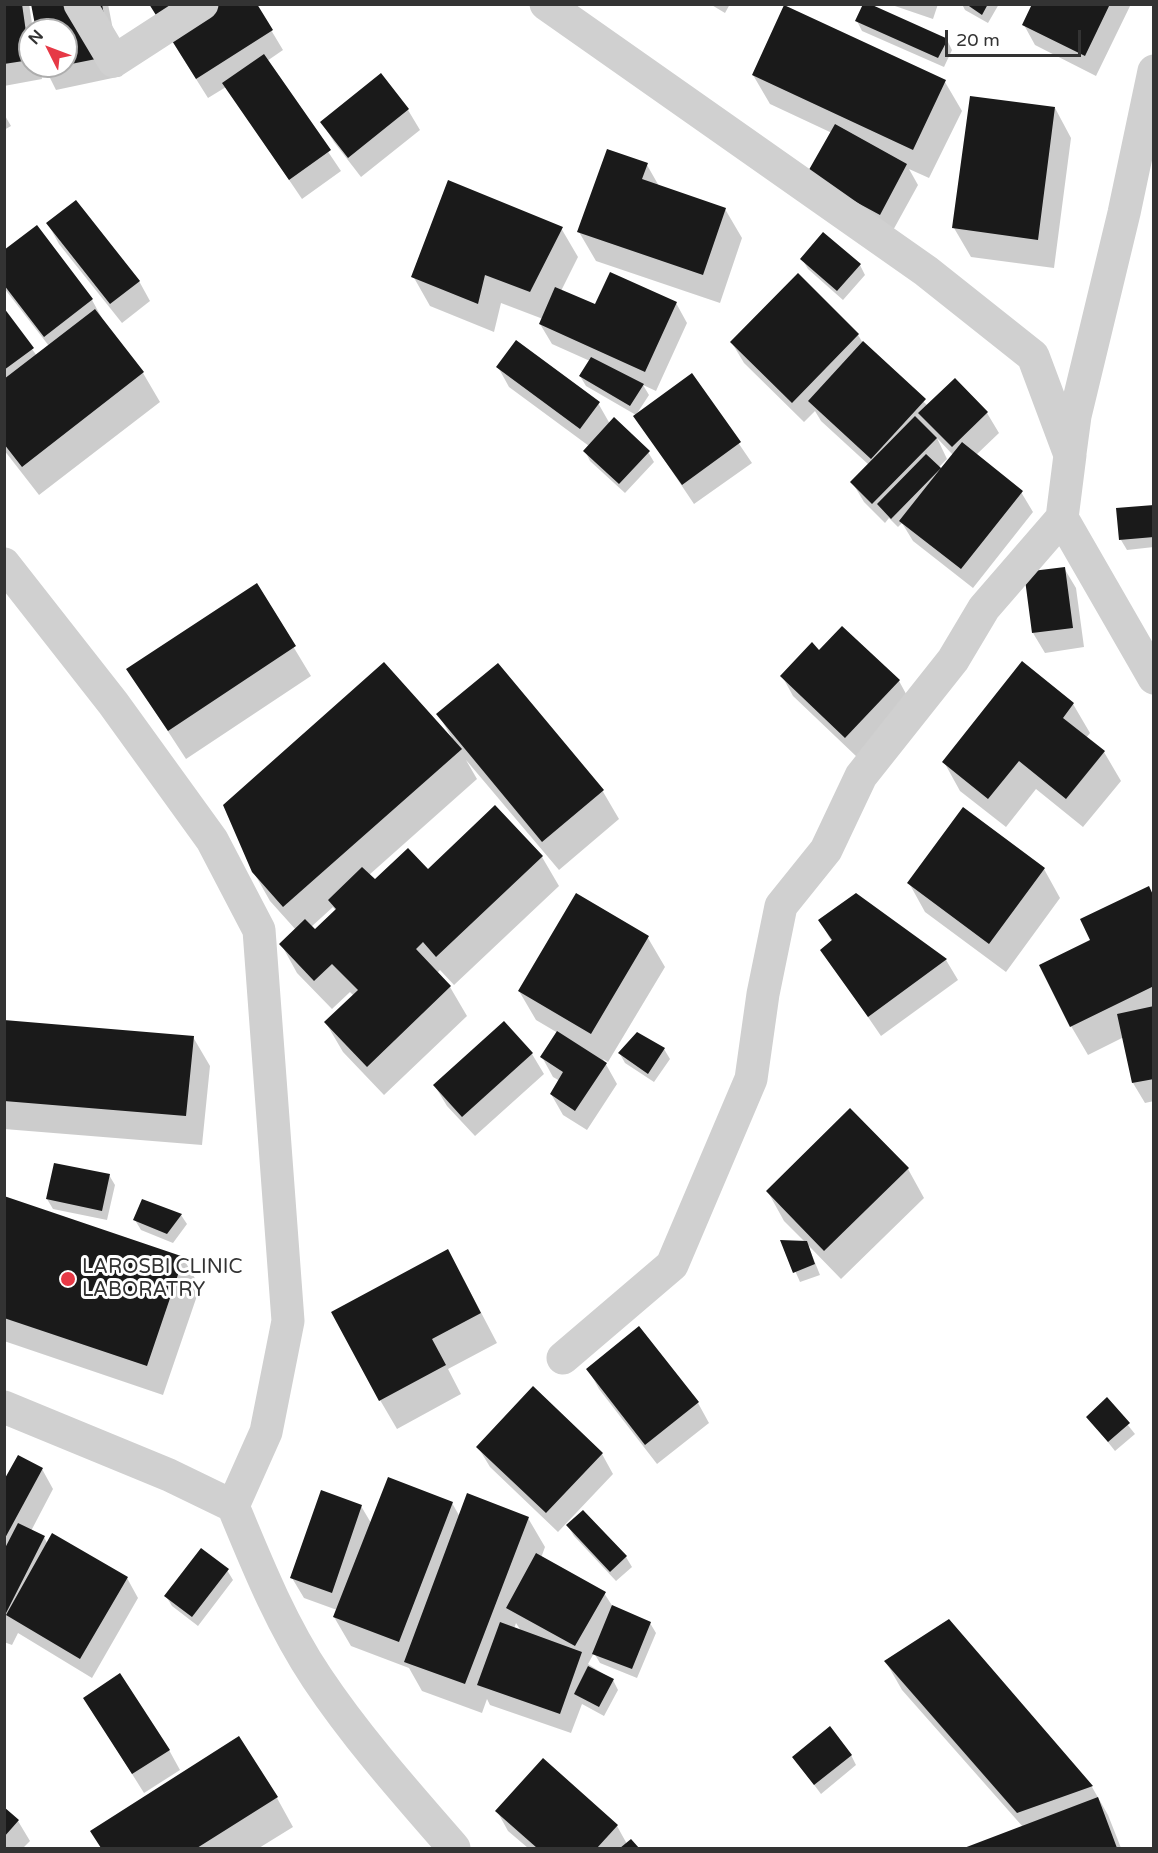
<!DOCTYPE html>
<html>
<head>
<meta charset="utf-8">
<style>
  body { margin:0 }
  #map { position:relative; width:1158px; height:1853px; overflow:hidden; background:#fff; font-family:"Varela Round",sans-serif }
  canvas { display:block }
  .frame { position:absolute; inset:0; border:6px solid #333; pointer-events:none }
  .north { position:absolute; left:18px; top:18px; width:60px; height:60px; box-sizing:border-box; background:#fff; border:2px solid #adadad; border-radius:50%; rotate:312deg; font-size:16px; font-weight:700; line-height:24px; text-align:center; color:#333 }
  .north::after { content:''; display:block; margin:auto; width:21px; height:27px; background:#e63946; clip-path:polygon(50% 0,100% 100%,50% 72%,0 100%) }
  .scale { position:absolute; left:945px; top:30px; width:136px; height:27px; box-sizing:border-box; border:3px solid #333; border-top:0; padding-left:8px; font-size:18px; line-height:21px; white-space:nowrap; color:#333; -webkit-text-stroke:4px #fff; paint-order:stroke }
</style>
</head>
<body>
<div id="map">
<canvas width="1158" height="1853"></canvas>
<div class="frame"></div>
<div class="north">N</div>
<div class="scale">20 m</div>
</div>
<script>
const context = document.querySelector('canvas').getContext('2d');
context.lineJoin = 'round';
function fillPath(path, color) {
  context.fillStyle = color;
  context.fill(path, 'evenodd');
}
function stroke(path, color, width, dash) {
  context.strokeStyle = color;
  context.lineWidth = width;
  context.lineCap = dash ? 'butt' : 'round';
  context.setLineDash(dash || []);
  context.stroke(path);
}
function write(font, color, halo, rows, align = 'center') {
  context.font = font + ' "Varela Round",sans-serif';
  context.lineWidth = 6;
  context.setLineDash([]);
  context.textBaseline = 'middle';
  context.strokeStyle = halo;
  context.fillStyle = color;
  for (const [text, x, y, turn = 0] of rows) {
    context.save();
    context.translate(x, y);
    context.rotate((+turn || 0) * Math.PI / 180);
    context.textAlign = isNaN(turn) ? turn : align;
    if (halo) context.strokeText(text, 0, 0);
    context.fillText(text, 0, 0);
    context.restore();
  }
}
const shadow = new Path2D(`
  M4,4H29L33,30H30V66H40L42,79L4,86Z
  M32,4H108L122,76L56,90L44,66H66V30H37Z
  M710,4H730L725,13Z
  M889,4H938L933,19Z
  M962,4H999L988,23L965,10Z
  M1034,4H1131L1096,76L1035,45L1024,25Z
  M157,17L271,30L283,50L267,61L341,171L302,199L226,87L208,98Z
  M857,21L947,40L952,50L944,67L862,31Z
  M753,75L945,82L962,111L929,178L909,169L918,185L891,234L820,195L832,133L770,104Z
  M381,76L408,110L420,130L361,177L334,142L322,122Z
  M1055,108L1071,138L1054,268L971,257L954,228Z
  M4,114L11,126L4,130Z
  M647,165L659,186L725,209L742,238L720,303L596,261L579,232Z
  M48,224L139,281L150,301L122,323L59,244Z
  M561,228L578,257L561,291L595,306L676,303L687,323L656,391L643,385L649,395L636,415L586,386L580,376L590,361L552,344L540,324L543,319L501,303L494,332L430,306L413,276Z
  M4,252L92,300L103,320L143,373L160,402L39,495L4,450V311L37,356L49,346L4,288Z
  M802,259L860,265L865,275L843,300L808,269Z
  M858,335L863,343L928,406L987,413L999,433L976,455L1021,492L1033,512L973,588L913,541L902,523L898,527L889,518L885,523L864,502L852,482L869,465L821,421L815,411L804,422L744,363L732,343ZM937,438L953,455L941,470L938,468L947,459Z
  M498,367L598,403L610,424L648,452L654,462L625,493L590,461L585,451L589,446L509,387Z
  M692,375L752,463L694,504L635,416Z
  M1154,506V547L1127,550L1121,540Z
  M1064,568L1076,588L1084,647L1045,653L1033,633Z
  M256,585L311,676L186,759L128,670Z
  M819,652L899,681L910,701L857,757L793,696L782,676Z
  M1073,704L1090,733L1086,738L1104,752L1121,781L1083,827L1036,789L1006,827L960,791L944,762Z
  M438,714L602,790L619,819L559,870L466,760L477,779L369,875L375,881L542,857L559,886L454,985L440,970L437,973L450,987L467,1016L384,1095L343,1052L326,1023L354,996L350,992L332,1009L297,973L281,944L296,930L270,901L253,871L452,738ZM333,907L336,911L315,931L311,927Z
  M1044,869L1060,898L1006,972L925,912L909,883Z
  M577,895L648,938L665,967L608,1062L603,1059L617,1084L587,1130L563,1115L551,1094L560,1081L553,1077L542,1057L558,1033L536,1020L519,991Z
  M856,895L946,960L958,980L881,1036L822,950L832,942L820,921Z
  M1154,898V1101L1145,1103L1133,1083L1124,1037L1088,1055L1071,1026L1092,940Z
  M4,1022L193,1037L210,1066L202,1145L4,1129Z
  M504,1023L532,1054L544,1074L475,1136L447,1106L435,1086Z
  M664,1049L670,1059L654,1082L625,1063L620,1054Z
  M908,1169L924,1198L841,1279L808,1245L820,1275L800,1282L782,1241L806,1243L784,1221L768,1192Z
  M109,1175L115,1185L107,1220L53,1209L47,1199Z
  M4,1198L183,1258L200,1287L163,1395L4,1341Z
  M143,1201L181,1215L187,1224L173,1243L141,1230L135,1220Z
  M464,1280L497,1343L448,1369L461,1394L397,1429L380,1400Z
  M639,1328L698,1403L709,1423L657,1464L599,1389L588,1369Z
  M1107,1399L1135,1434L1115,1451L1088,1417Z
  M478,1447L602,1454L613,1474L558,1532L490,1467Z
  M42,1469L53,1489L31,1531L44,1537L48,1545L127,1578L138,1598L92,1678L18,1633L12,1645L4,1642V1483Z
  M452,1503L460,1517L528,1518L545,1547L541,1558L604,1593L613,1607L650,1623L656,1633L637,1678L600,1663L594,1653L588,1664L613,1680L618,1690L604,1716L582,1704L571,1733L490,1705L487,1699L482,1713L422,1691L409,1668L351,1646L334,1617L337,1610L304,1598L292,1578L361,1506L371,1523ZM516,1623L521,1631L514,1629Z
  M583,1512L626,1557L632,1567L616,1581L574,1536L568,1526Z
  M227,1570L233,1580L198,1626L172,1606L166,1596Z
  M948,1621L1092,1787L1108,1815L1121,1848H968L1023,1827L902,1690L886,1662Z
  M85,1699L169,1750L180,1770L144,1793Z
  M851,1755L856,1765L821,1794L794,1758Z
  M277,1798L293,1827L259,1848H102L92,1831Z
  M4,1809L18,1821L30,1841L23,1848H4Z
  M497,1811L617,1826L627,1844L631,1841L637,1848H528L508,1831Z`);
const building = new Path2D(`
  M4,4H22L30,60L4,64Z
  M31,4H102L111,56L66,65V30H36Z
  M149,4H257L273,30L196,79Z
  M863,4H870L948,39L938,58L855,21Z
  M966,4H988L982,15Z
  M1032,4H1110L1085,56L1022,25Z
  M784,5L946,80L913,150L752,75Z
  M264,54L331,150L289,180L222,83Z
  M381,73L409,109L348,158L320,122Z
  M970,96L1055,107L1038,240L952,228Z
  M835,124L907,164L880,215L806,175Z
  M607,149L648,163L642,179L726,208L703,275L577,232Z
  M448,180L563,227L530,292L485,275L478,304L411,277Z
  M76,200L140,281L110,304L46,223Z
  M37,225L93,299L44,337L4,285V250Z
  M823,232L861,264L837,291L800,259Z
  M610,272L677,302L645,372L539,324L555,287L595,304Z
  M798,273L859,334L792,403L730,342Z
  M4,308L34,348L4,370Z
  M95,309L144,372L22,467L4,444V379Z
  M516,340L600,402L580,429L496,367Z
  M863,341L926,399L871,459L808,401Z
  M591,357L644,384L630,406L579,376Z
  M692,373L741,442L682,485L633,416Z
  M955,378L988,412L952,447L918,413Z
  M915,416L937,438L872,504L850,482Z
  M614,417L650,451L619,484L583,451Z
  M962,442L1023,491L961,569L899,521L941,468L891,519L877,504L926,454L941,468Z
  M1154,505V537L1119,540L1116,508Z
  M1065,567L1073,628L1032,633L1024,572Z
  M257,583L296,646L168,731L126,669Z
  M842,626L900,680L845,738L780,676L812,642L819,650Z
  M1022,661L1074,703L1063,718L1105,751L1066,799L1019,761L988,799L942,762Z
  M384,662L462,749L283,907L252,872L223,805Z
  M498,663L604,790L542,842L436,714Z
  M495,805L543,856L436,957L423,942L416,949L451,986L367,1067L324,1022L358,990L332,964L314,981L279,944L305,919L315,929L336,909L328,900L362,867L375,879L408,848L428,869Z
  M963,807L1045,868L989,944L907,883Z
  M1149,886L1154,897V986L1070,1027L1039,965L1090,940L1080,919Z
  M576,893L649,936L591,1034L518,991Z
  M856,893L947,959L868,1017L820,950L832,940L818,920Z
  M1154,1006V1079L1132,1083L1117,1014Z
  M4,1020L194,1036L186,1116L4,1101Z
  M504,1021L533,1053L462,1117L433,1085Z
  M557,1031L607,1063L575,1111L550,1094L563,1072L540,1057Z
  M637,1032L665,1048L648,1074L618,1053Z
  M850,1108L909,1168L824,1251L766,1191Z
  M54,1163L110,1174L102,1211L46,1199Z
  M4,1196L184,1257L147,1366L4,1318Z
  M142,1199L182,1214L167,1234L133,1220Z
  M780,1240L807,1241L815,1264L793,1273Z
  M448,1249L481,1313L432,1339L446,1365L379,1401L331,1312Z
  M639,1326L699,1402L645,1445L586,1369Z
  M533,1386L603,1453L546,1513L476,1447Z
  M1107,1397L1130,1423L1108,1442L1086,1417Z
  M18,1455L43,1468L4,1540V1480Z
  M388,1477L453,1502L399,1642L333,1617Z
  M321,1490L362,1505L332,1593L290,1578Z
  M467,1493L529,1517L465,1684L404,1662Z
  M583,1510L627,1556L610,1572L566,1525Z
  M18,1523L45,1536L4,1617V1550Z
  M52,1533L128,1577L80,1659L6,1615Z
  M201,1548L229,1569L192,1617L164,1596Z
  M536,1553L606,1592L575,1646L506,1608Z
  M612,1605L651,1622L632,1669L592,1654Z
  M949,1619L1093,1786L1017,1813L884,1661Z
  M500,1622L582,1652L560,1714L477,1685Z
  M588,1666L614,1679L599,1707L574,1694Z
  M120,1673L170,1750L132,1774L83,1698Z
  M830,1726L852,1755L814,1785L792,1757Z
  M239,1736L278,1797L197,1848H101L90,1831Z
  M543,1758L618,1825L597,1848H537L495,1811Z
  M1098,1797L1117,1848H964Z
  M4,1807L19,1820L4,1837Z
  M631,1839L639,1848H620Z`);
const minor = new Path2D(`
  M80,4L114,61L202,4
  M546,4L926,271L1033,356L1070,455L1062,518L984,608L953,660L861,776L826,850L781,906L763,994L751,1079L672,1265L563,1358
  M1070,453L1075,416L1124,213L1154,71
  M1062,518L1154,678
  M4,564L113,703L212,840L259,930L288,1321L266,1432L233,1506
  M4,1407L169,1475L233,1506C257,1564 281,1624 317,1678C357,1738 407,1794 454,1848`);
const markers = [
  [68,1279,8,"#e63946"]
];
const poiNames = [
  ["LAROSBI CLINIC",82,1268],
  ["LABORATRY",82,1291]
];
fillPath(shadow, '#0003');
fillPath(building, '#1a1a1a');
stroke(minor, '#d0d0d0', 33);
for (const [x, y, r, color] of markers) {
  const dot = new Path2D();
  dot.arc(x, y, r, 0, 2 * Math.PI);
  context.fillStyle = color;
  context.fill(dot);
  stroke(dot, '#fff', 2);
}
write('20px', '#333', '#fff', poiNames, 'left');
</script>
</body>
</html>
